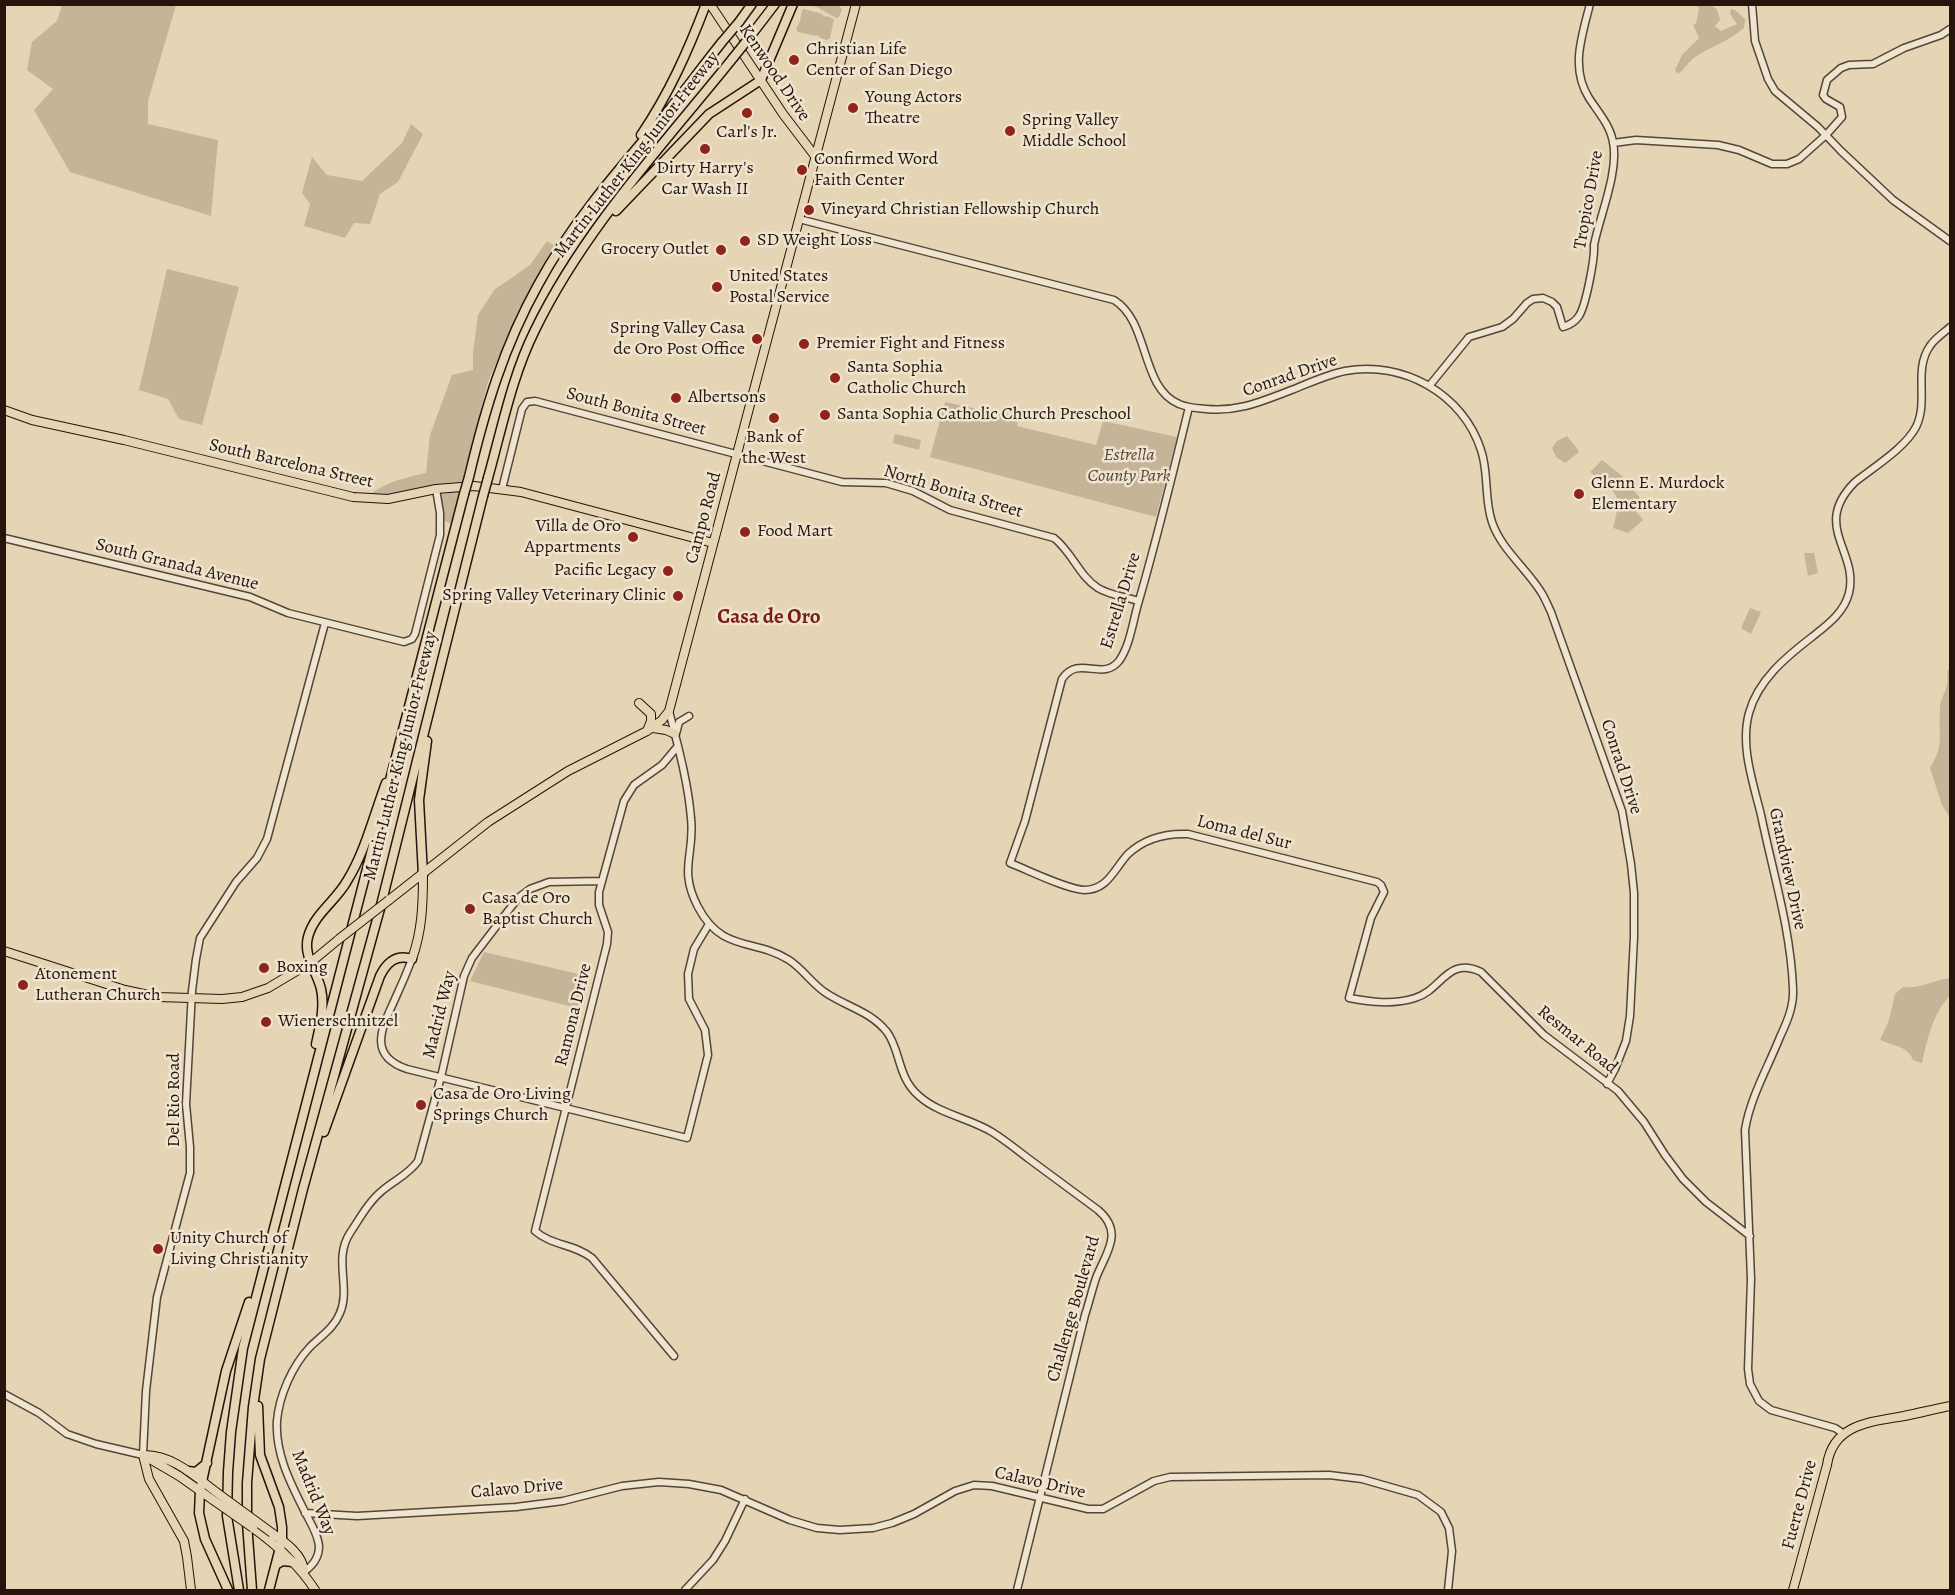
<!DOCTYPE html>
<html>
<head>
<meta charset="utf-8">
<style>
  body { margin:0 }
  #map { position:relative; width:1955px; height:1595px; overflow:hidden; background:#e5d5b5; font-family:Alegreya,serif }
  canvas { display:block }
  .frame { position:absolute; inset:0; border:6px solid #26140d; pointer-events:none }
</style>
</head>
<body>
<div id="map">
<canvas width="1955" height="1595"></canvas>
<div class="frame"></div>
</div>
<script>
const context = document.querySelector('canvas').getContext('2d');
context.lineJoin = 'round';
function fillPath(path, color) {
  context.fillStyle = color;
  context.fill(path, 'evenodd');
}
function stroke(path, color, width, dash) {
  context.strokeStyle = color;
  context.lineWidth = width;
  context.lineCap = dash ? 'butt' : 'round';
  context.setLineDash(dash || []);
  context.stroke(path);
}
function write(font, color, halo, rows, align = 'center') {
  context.font = font + ' Alegreya,serif';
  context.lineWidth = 5;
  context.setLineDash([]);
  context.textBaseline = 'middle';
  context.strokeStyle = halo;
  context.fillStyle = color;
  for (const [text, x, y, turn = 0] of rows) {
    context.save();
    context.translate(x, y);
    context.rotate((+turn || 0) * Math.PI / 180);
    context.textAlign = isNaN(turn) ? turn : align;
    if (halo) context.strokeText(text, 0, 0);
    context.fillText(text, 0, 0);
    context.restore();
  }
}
const green = new Path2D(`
  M62,5H176L148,101V124L218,140L211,216L70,172L34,110L53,89L27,70L32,42L57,21Z
  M807,5H838L842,9L839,17L836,18L817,7Z
  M1697,5H1710L1717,9L1720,20L1715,26L1721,31L1737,24L1730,14L1731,9L1735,10L1745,19L1744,28C1728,42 1711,46 1695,57C1688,62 1685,69 1678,74L1675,70L1682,55L1699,38L1693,25L1696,23L1699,10Z
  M804,9L822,14L824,17L826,16L834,19L830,38L827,40L820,38L818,35L816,36L798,32L796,29L800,21L802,10Z
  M411,124L423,134L398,182L380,194L370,224L354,223L345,238L304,226L310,204L302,193L312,157L327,175L362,181L402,143Z
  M547,241L555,246L519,309L488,382L452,524L440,519L436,489L367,498C379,484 407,477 426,473L430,435L452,375L473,370V353L478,315L494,290L530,265Z
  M167,269L239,287L202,425L179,419L168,399L139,390Z
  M945,402L1018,418L1017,426L1096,445L1103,421L1177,437L1156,517L930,457Z
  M895,434L904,436V439L905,436L921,440L919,450L893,443Z
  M1567,436L1579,451L1578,453L1565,463L1556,457L1552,448L1557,441Z
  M1602,460L1621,475L1640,498L1632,506L1643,520L1628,533L1613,528C1623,492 1617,494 1590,472Z
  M1804,553H1814L1818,573L1808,576Z
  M1750,608L1761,612L1751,634L1741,628Z
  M1950,668V818L1942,805L1930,768C1945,744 1938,734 1940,709C1940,695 1950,691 1947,672Z
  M484,952L591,977L581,1009L470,981Z
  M1950,978V996C1933,1012 1927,1041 1922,1063L1913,1060C1908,1046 1893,1046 1880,1040L1889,1020L1895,994L1903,987C1920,989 1934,980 1950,978Z`);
const minor = new Path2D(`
  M1752,4L1755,41L1768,79L1775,91L1818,127L1841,151L1893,200L1950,241
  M1613,143L1636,140L1718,145L1739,150L1772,164H1787L1799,159L1826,135L1842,117L1840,107L1826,99L1823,95L1827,80L1841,68L1849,65L1873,64L1904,48L1941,35L1950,29
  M799,219L1114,300C1150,322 1140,388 1179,404C1188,408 1197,408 1206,409C1238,412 1260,402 1289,391C1307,384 1326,375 1345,371C1403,360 1463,394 1481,450C1489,473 1484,499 1492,522C1501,549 1526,568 1541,592C1545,598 1548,606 1551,612L1622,811L1631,864L1634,893V937L1630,1016L1626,1041L1615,1069L1607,1084
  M1430,385L1469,337L1502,327L1513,319L1527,303L1533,299L1543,298L1552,302L1557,307L1563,327C1570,325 1575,322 1579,316C1586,305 1595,258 1594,245C1600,215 1619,172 1613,142C1610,125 1598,112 1589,98C1570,68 1582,36 1590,4
  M1189,407C1173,473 1157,539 1138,604C1133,621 1130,646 1119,661C1102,682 1079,654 1062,679L1025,821L1010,863C1028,870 1066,889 1084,890C1108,890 1114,869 1128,854C1145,838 1165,833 1188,834L1377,882L1381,885L1384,892L1371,918L1349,998C1371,1002 1393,1005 1415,998C1442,990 1447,956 1481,972L1544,1035L1618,1091L1644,1122L1665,1155L1683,1179L1706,1202L1750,1236
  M502,489L522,409L527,402L535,401L842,482L886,483L913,491L950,510L1054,538C1072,552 1079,576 1098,588C1109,595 1126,597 1139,601
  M4,538L250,597L288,613L404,642L412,639L415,634L440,535V513L436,489
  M669,711C678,746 688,782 691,818C695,855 678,869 698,907C722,953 754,938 789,960C803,969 812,984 826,993C847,1007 870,1011 887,1032C901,1051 897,1077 919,1096C939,1114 969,1118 992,1132C1005,1140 1017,1150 1029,1159C1052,1176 1075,1193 1098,1210C1125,1233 1105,1254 1096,1278C1092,1290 1089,1303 1085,1315L1017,1590
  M676,734L679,722L689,716
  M412,959C407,972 401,986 395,999C383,1026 366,1055 407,1069L687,1138L708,1055L705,1030L689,999L688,974L694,949L709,924
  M674,1356L592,1258C575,1244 552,1246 535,1231L607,944L608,932L599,905V892L624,801L634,785L662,765L678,746
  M4,1394L39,1413L67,1434L96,1444L143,1455L146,1391L157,1297L190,1173V1147L186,1104L192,991L196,959L200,938L236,882L257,858L267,839L325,623
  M1844,1434L1835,1428L1771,1410L1759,1401L1750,1384L1748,1369L1751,1279L1745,1130C1750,1098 1768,1067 1780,1037C1787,1022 1794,1006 1793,989C1791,931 1773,873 1761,815C1753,782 1740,746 1749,713C1758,680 1786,657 1812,637C1827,625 1844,613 1849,593C1859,551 1811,526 1855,482C1874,467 1905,448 1916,427C1929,401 1913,370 1930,346C1935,338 1944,333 1950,327
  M305,1513L357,1516L516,1507L563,1501L622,1486L659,1482L689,1484L721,1490L790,1520L817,1528L840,1530L873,1528L892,1523L914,1514L955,1491L974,1485L992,1486L1088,1509H1103L1154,1481L1170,1477L1329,1475L1362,1479L1418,1495L1441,1512L1449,1528L1452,1551L1448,1590
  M304,1572C313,1565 319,1558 319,1546C318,1534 310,1522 305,1512C291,1484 275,1454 277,1421C279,1396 292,1366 310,1347C321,1336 334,1328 340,1313C351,1287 333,1259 350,1233C360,1218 369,1201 383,1190C395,1180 409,1174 418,1161L441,1077L464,976L472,958L518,898L530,889L549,882L602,881
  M685,1590L713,1560L725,1541L745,1499`);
const major = new Path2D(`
  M710,4L783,114L815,156
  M4,410L32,420L124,440L353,497L388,499L436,489L474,486L521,492L713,543
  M639,703L651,714V721L647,731
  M653,728L666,730L675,734
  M389,900L488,822L568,771L647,731L662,720L669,711L856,4
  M4,951L125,990L158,997L222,999L242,997L268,988L310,963L339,939
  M412,959C422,931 423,905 423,875
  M143,1455L149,1479L184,1541L187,1557L191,1590
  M143,1455C171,1454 195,1476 216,1492
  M143,1455L179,1476L213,1500
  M253,1528C278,1546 299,1565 315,1590
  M272,1533C285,1542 304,1555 304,1572
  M1793,1590L1827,1465C1833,1424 1870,1422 1904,1416C1919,1413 1935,1409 1950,1406`);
const highway = new Path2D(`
  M739,22L752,4
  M749,38L775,4
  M641,135C669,94 688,51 706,4
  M616,211L709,114L761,80L793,4
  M469,477C485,409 504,346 538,285C572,222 620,168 666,114C685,90 703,66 722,42
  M488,478C502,428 512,376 535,330C584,229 663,145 733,58
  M423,875L419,800L427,741
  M316,1044C320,1026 325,1007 321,989C317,972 303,956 308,937C314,914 336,901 347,881C365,852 374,815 386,783
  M324,1132L380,976C387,962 396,954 412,959
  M258,1406L260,1455L279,1507L282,1527V1540L269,1590
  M188,1471L196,1472L207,1463
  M276,1565L282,1561L293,1562
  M228,1590L205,1539L199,1513L200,1491L226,1371L249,1302
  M239,1590L227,1516L228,1472L231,1432L243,1348L464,494
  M252,1590L247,1523V1483L253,1407L260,1359L303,1189L381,905L483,496`);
const majorBridge = new Path2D(`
  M339,939L389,900
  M216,1492L272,1533
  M213,1500L253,1528`);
const highwayBridge = new Path2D(`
  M722,42L739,22
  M733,58L749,38
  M464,494L469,477
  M483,496L488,478`);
const markers = [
  [794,60,6,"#8f2418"],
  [853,108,6,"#8f2418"],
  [747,113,6,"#8f2418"],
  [1010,131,6,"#8f2418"],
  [705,149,6,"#8f2418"],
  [802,170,6,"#8f2418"],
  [809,210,6,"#8f2418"],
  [745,241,6,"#8f2418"],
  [721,250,6,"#8f2418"],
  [717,287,6,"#8f2418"],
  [757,339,6,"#8f2418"],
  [804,344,6,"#8f2418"],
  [835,378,6,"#8f2418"],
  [676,398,6,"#8f2418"],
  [825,415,6,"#8f2418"],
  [774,418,6,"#8f2418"],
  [1579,494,6,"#8f2418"],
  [745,532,6,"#8f2418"],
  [633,537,6,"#8f2418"],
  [668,571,6,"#8f2418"],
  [678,596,6,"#8f2418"],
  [470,909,6,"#8f2418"],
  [264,968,6,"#8f2418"],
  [23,985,6,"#8f2418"],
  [266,1022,6,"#8f2418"],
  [421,1105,6,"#8f2418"],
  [158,1249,6,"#8f2418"]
];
const poiNames = [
  ["Christian Life",806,50],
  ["Center of San Diego",806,71],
  ["Young Actors",865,98],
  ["Theatre",865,119],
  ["Spring Valley",1022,121],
  ["Middle School",1022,142],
  ["Carl's Jr.",747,133,"center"],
  ["Confirmed Word",814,160],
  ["Faith Center",814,181],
  ["Dirty Harry's",705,169,"center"],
  ["Car Wash II",705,190,"center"],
  ["Vineyard Christian Fellowship Church",821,210],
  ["SD Weight Loss",757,241],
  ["Grocery Outlet",709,250,"right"],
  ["United States",729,277],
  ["Postal Service",729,298],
  ["Spring Valley Casa",745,329,"right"],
  ["de Oro Post Office",745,350,"right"],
  ["Premier Fight and Fitness",816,344],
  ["Santa Sophia",847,368],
  ["Catholic Church",847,389],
  ["Albertsons",688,398],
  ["Santa Sophia Catholic Church Preschool",837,415],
  ["Bank of",774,438,"center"],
  ["the West",774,459,"center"],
  ["Glenn E. Murdock",1591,484],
  ["Elementary",1591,505],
  ["Villa de Oro",621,527,"right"],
  ["Appartments",621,548,"right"],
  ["Food Mart",757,532],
  ["Pacific Legacy",656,571,"right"],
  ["Spring Valley Veterinary Clinic",666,596,"right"],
  ["Casa de Oro",482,899],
  ["Baptist Church",482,920],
  ["Boxing",276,968],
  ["Atonement",35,975],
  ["Lutheran Church",35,996],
  ["Wienerschnitzel",278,1022],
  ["Casa de Oro Living",433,1095],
  ["Springs Church",433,1116],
  ["Unity Church of",170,1239],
  ["Living Christianity",170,1260]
];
const streetNames = [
  ["Kenwood Drive",774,73,56],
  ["Martin Luther King Junior Freeway",637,155,-52],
  ["Tropico Drive",1589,200,-80],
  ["Conrad Drive",1290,376,-19],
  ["South Bonita Street",636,412,15],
  ["South Barcelona Street",291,464,13],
  ["North Bonita Street",953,492,17],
  ["Campo Road",704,518,-75],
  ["South Granada Avenue",177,565,14],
  ["Estrella Drive",1121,601,-73],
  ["Martin Luther King Junior Freeway",401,756,-76],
  ["Conrad Drive",1621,767,72],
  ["Loma del Sur",1244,833,14],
  ["Grandview Drive",1787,869,78],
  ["Madrid Way",440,1015,-76],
  ["Ramona Drive",574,1015,-76],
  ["Resmar Road",1577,1040,39],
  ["Del Rio Road",175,1100,-90],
  ["Challenge Boulevard",1074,1309,-74],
  ["Calavo Drive",1040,1483,13],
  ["Calavo Drive",517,1489,-5],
  ["Madrid Way",313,1493,68],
  ["Fuerte Drive",1800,1505,-75]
];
const parkNames = [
  ["Estrella",1129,456],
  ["County Park",1129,477]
];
const quarterNames = [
  ["Casa de Oro",769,618]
];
fillPath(green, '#c5b498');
stroke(minor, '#564437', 9);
stroke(major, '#26140d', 10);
stroke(highway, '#26140d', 11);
stroke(minor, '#eee4cf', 6);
stroke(major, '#e5d5b5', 8);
stroke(highway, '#e5d5b5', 8);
stroke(majorBridge, '#26140d', 10, []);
stroke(highwayBridge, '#26140d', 11, []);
stroke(majorBridge, '#e5d5b5', 8);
stroke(highwayBridge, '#e5d5b5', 8);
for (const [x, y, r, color] of markers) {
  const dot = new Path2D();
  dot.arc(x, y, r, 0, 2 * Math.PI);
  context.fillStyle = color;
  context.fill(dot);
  stroke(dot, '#eee4cf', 2);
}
write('18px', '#26140d', '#eee4cf', poiNames, 'left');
write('18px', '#26140d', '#eee4cf', streetNames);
write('italic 18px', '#564437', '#eee4cf', parkNames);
write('bold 21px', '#7a1f14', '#eee4cf', quarterNames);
</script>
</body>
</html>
